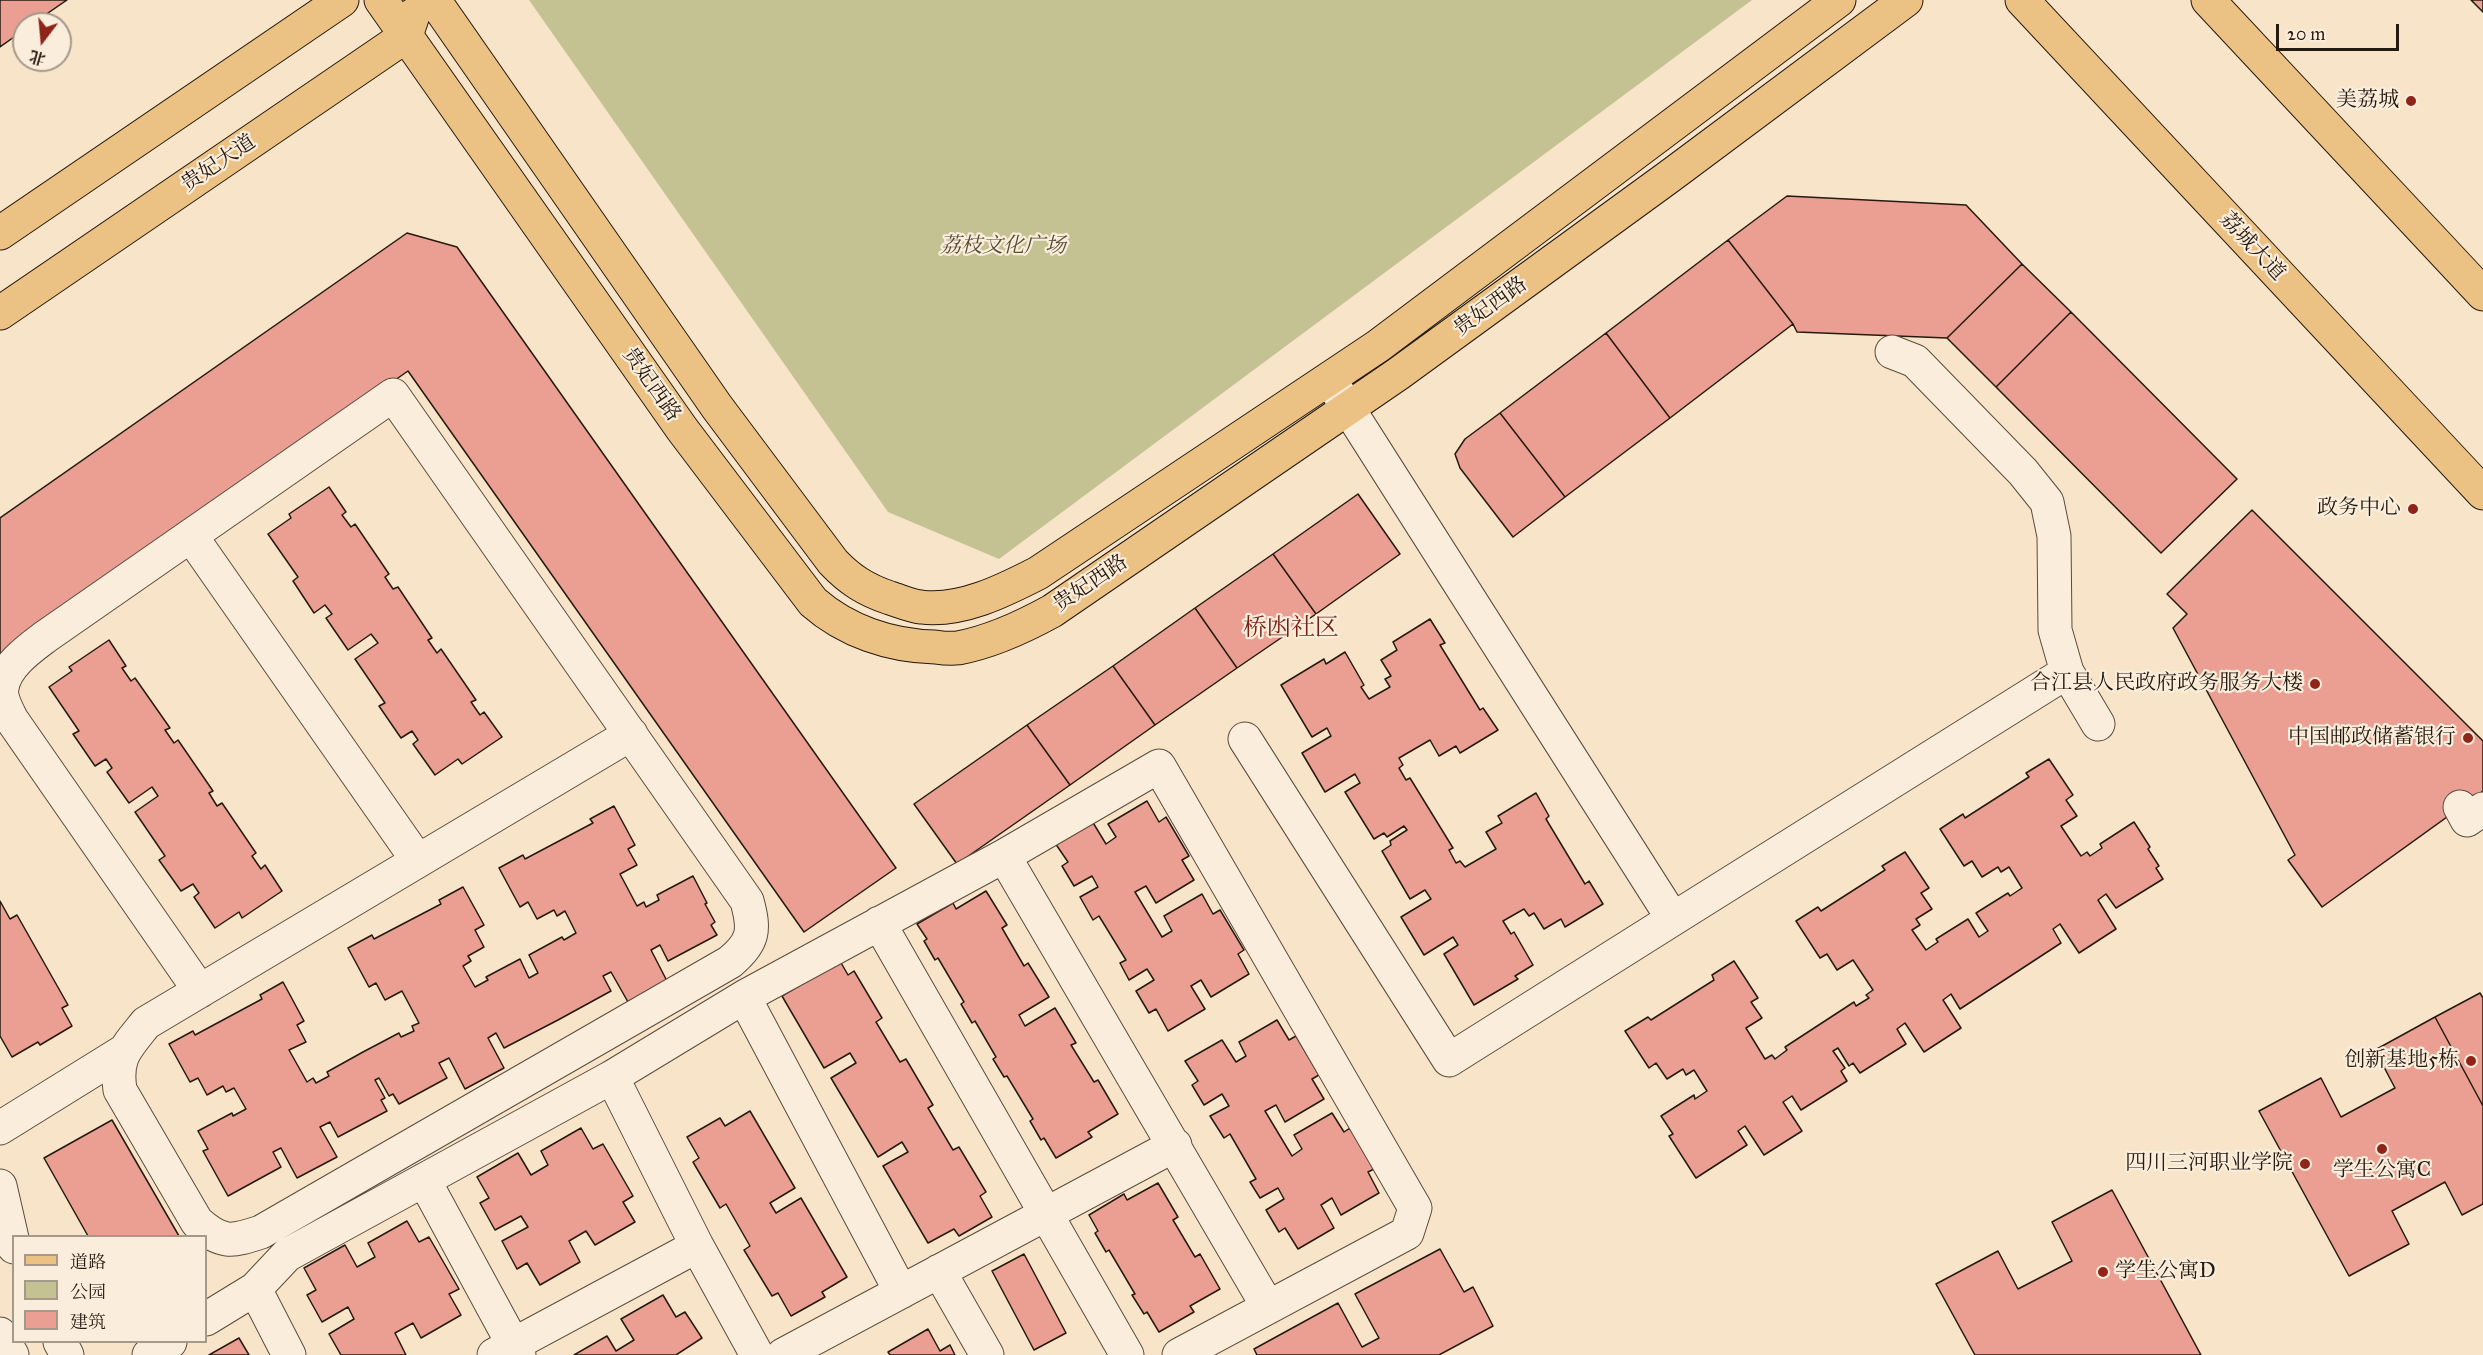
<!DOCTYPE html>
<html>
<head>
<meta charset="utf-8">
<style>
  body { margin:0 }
  #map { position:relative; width:2483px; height:1355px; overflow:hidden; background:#f8e4c8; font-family:"IM FELL Great Primer","Noto Serif SC",serif }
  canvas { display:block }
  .legend { position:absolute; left:12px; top:1235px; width:195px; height:108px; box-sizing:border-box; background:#faeddb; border:2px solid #a5998a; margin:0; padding:8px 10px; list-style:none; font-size:18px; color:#251a10 }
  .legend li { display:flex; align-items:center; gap:12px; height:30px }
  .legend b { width:30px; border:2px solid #a5998a }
  .north { position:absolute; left:12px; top:12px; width:60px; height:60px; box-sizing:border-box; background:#faeddb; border:2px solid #a5998a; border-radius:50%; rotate:196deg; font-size:16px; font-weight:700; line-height:24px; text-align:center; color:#251a10 }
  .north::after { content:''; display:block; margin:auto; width:21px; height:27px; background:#8f2418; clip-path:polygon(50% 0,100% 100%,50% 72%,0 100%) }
  .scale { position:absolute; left:2276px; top:24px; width:123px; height:27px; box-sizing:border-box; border:3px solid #251a10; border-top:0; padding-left:8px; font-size:18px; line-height:21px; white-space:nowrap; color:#251a10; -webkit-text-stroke:4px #faeddb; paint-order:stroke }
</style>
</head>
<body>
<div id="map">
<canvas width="2483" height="1355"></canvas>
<ul class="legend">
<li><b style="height:8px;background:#ecc284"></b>道路</li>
<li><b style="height:16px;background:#c4c292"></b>公园</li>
<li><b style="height:16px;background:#ea9f92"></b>建筑</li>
</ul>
<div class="north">北</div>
<div class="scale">20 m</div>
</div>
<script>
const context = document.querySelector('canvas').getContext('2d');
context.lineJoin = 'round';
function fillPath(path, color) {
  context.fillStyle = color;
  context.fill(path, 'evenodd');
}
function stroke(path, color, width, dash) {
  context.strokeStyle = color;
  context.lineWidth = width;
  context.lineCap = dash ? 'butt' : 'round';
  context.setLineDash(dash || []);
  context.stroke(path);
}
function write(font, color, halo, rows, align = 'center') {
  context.font = font + ' "IM FELL Great Primer","Noto Serif SC",serif';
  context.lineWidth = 4.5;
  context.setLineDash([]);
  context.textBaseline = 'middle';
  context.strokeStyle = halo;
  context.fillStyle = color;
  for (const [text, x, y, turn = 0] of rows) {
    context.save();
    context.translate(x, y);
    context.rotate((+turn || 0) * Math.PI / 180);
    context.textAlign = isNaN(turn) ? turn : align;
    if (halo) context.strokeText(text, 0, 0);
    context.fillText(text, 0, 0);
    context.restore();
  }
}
const green = new Path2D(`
  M529,0H1752L999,559L888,512Z`);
const building = new Path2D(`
  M0,0H67L32,24H24V30L0,47Z
  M2471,0H2483V12Z
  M1787,196L1966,205L2022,264L1947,338L1797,332L1793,324L1728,240Z
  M407,233L457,247L896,868L804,932L408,371L0,656V518Z
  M1728,240L1793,324L1670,418L1606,333Z
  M2022,264L2071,312L1996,387L1947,338Z
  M2071,312L2237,479L2161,553L1996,387Z
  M1606,333L1670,418L1565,497L1500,413Z
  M1500,413L1565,497L1513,537L1460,468L1455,454L1465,439Z
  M329,487L346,512L342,515L351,527L355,524L389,574L385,577L393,589L398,587L432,638L428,640L437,653L441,649L476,700L471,702L480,715L484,712L502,737L462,764L458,759L435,775L413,744L418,740L412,731L401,738L379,706L385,703L355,659L378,643L371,634L348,650L326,618L332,614L325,605L314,613L293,581L298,577L268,534L291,518L289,514Z
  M1358,494L1400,554L1316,614L1273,554Z
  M2252,510L2483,741V791L2322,907L2288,860L2295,855L2173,628L2187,614L2167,594Z
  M1273,554L1316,614L1237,668L1195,608Z
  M1195,608L1237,668L1155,725L1113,666Z
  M1430,619L1445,643L1440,645L1480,710L1483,708L1498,730L1460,753L1456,746L1439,756L1430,740L1399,758L1403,765L1399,768L1406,780L1410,778L1453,848L1449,850L1456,863L1460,861L1465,867L1496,849L1486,832L1502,823L1498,816L1536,793L1549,816L1546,819L1585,884L1589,881L1603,904L1565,927L1561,919L1544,929L1534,913L1529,916L1524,909L1503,921L1511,934L1514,932L1533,965L1515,976L1518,979L1474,1005L1444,954L1458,945L1453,937L1424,955L1401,917L1431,899L1425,890L1410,899L1382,851L1391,845L1390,841L1407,830L1404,826L1387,837L1384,833L1374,839L1345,792L1360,783L1355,774L1325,792L1302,753L1331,736L1327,728L1312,737L1281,685L1324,659L1326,664L1345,652L1364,685L1361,687L1369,699L1390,687L1385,679L1391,676L1381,660L1397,650L1393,642Z
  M109,640L126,666L122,668L131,681L135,678L170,728L165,730L174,743L178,740L213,791L209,793L217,806L222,803L256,853L252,856L261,869L265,865L282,891L242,918L239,912L215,928L194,897L199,893L193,884L181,891L159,860L165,856L135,812L158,796L152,787L129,803L107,772L112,768L106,759L95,766L73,734L79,731L49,687L72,671L69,667Z
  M1113,666L1155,725L1070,785L1027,725Z
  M1027,725L1070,785L957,864L914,804Z
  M2049,759L2073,795L2066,800L2077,816L2061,826L2081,856L2087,852L2090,856L2102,848L2100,844L2134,822L2150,847L2148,849L2159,866L2156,868L2163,879L2116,908L2106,894L2098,900L2116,929L2079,953L2060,924L2053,929L2061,943L1960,1009L1951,994L1943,1000L1961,1028L1924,1052L1905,1023L1897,1029L1906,1044L1860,1073L1853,1063L1849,1066L1838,1048L1833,1051L1845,1068L1841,1071L1847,1081L1801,1110L1792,1096L1783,1102L1802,1131L1764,1155L1745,1126L1738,1131L1747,1145L1696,1178L1669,1136L1673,1134L1661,1116L1694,1095L1695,1099L1707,1091L1694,1070L1686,1075L1683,1069L1667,1079L1656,1063L1649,1068L1625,1031L1648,1017L1651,1020L1714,980L1712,975L1734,961L1758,998L1751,1002L1762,1018L1746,1028L1765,1059L1772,1055L1775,1059L1787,1050L1785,1047L1854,1002L1856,1006L1869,998L1866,995L1873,990L1853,960L1837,970L1827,954L1820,958L1796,921L1818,907L1821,911L1885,870L1882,866L1905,852L1929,888L1921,893L1932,909L1916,919L1920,925L1912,930L1926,950L1938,942L1936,939L1968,919L1979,937L1988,931L1976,913L2008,893L2010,896L2022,888L2009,867L2001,872L1998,867L1982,877L1972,861L1964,866L1940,829L1963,814L1965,818L2029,777L2026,773Z
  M1147,801L1159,822L1166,817L1189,856L1182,860L1194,880L1156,903L1146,886L1135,892L1162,937L1172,931L1164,916L1202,894L1213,914L1220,910L1244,950L1238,954L1249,974L1211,997L1201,980L1191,986L1205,1009L1168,1031L1156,1009L1149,1013L1136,991L1154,980L1147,969L1129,980L1120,963L1126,960L1099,916L1093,920L1080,897L1098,887L1092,876L1074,886L1062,866L1068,862L1055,843L1092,821L1106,844L1116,837L1108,824Z
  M614,806L635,845L628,849L637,865L620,874L637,906L644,902L646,907L659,900L657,895L693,876L707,903L705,904L715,922L711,925L717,935L668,961L660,945L651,950L667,981L628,1002L611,972L603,976L611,991L558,1020L504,1048L496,1033L488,1038L504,1068L465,1089L449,1058L439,1063L447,1078L399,1104L393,1094L389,1096L379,1078L375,1080L385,1098L381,1100L387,1111L338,1137L330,1122L320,1127L337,1157L297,1178L281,1148L273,1152L281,1167L228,1196L203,1151L208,1149L198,1131L232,1113L233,1116L246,1109L234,1088L226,1092L223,1086L207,1095L198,1078L190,1082L169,1044L193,1031L195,1035L262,999L260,995L283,982L304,1021L297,1025L306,1042L289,1050L307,1082L313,1078L316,1083L329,1076L327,1072L363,1052L399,1033L401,1037L414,1031L412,1026L419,1023L402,991L385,1000L376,983L369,987L348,948L372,935L374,939L441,904L439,900L463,887L484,925L475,930L484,947L468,956L471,961L463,966L475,987L488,980L486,977L520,959L529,978L538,973L529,955L562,937L564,940L576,933L565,911L557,916L554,910L537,919L528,902L520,907L499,868L523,855L525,859L593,823L590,819Z
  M986,891L1007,925L1002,928L1024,966L1028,963L1049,997L1019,1015L1025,1026L1055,1008L1076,1043L1071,1045L1094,1082L1098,1080L1118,1114L1088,1132L1092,1137L1056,1158L1044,1138L1041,1140L1030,1121L1033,1119L1007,1076L1004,1077L993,1059L996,1057L975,1021L972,1023L961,1004L964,1002L938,958L935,960L924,941L927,939L917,924L953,903L956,909Z
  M0,901L10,919L17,915L68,1005L62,1008L72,1026L40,1045L38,1042L12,1057L0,1036Z
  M836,954L848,975L854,971L882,1018L876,1022L900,1062L906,1059L933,1105L928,1108L953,1150L959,1147L986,1192L980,1196L992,1217L959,1236L954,1229L928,1243L883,1166L908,1152L902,1142L878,1157L831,1078L856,1063L850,1053L824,1068L782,996L807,981Z
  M2480,993L2483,998V1106L2435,1017Z
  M2435,1017L2483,1106V1204L2462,1215L2445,1182L2392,1211L2409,1244L2349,1276L2259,1111L2321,1078L2341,1117L2395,1088L2375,1050Z
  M1277,1020L1289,1040L1296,1036L1319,1075L1312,1079L1324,1099L1285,1122L1276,1105L1265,1111L1292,1156L1302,1149L1294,1135L1332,1113L1344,1132L1350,1128L1374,1169L1368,1172L1379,1193L1341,1215L1332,1198L1321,1205L1334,1228L1298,1249L1285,1228L1279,1232L1266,1210L1284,1199L1278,1188L1260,1198L1250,1182L1256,1179L1230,1134L1224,1138L1210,1116L1229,1106L1222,1094L1204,1105L1192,1085L1198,1081L1185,1061L1222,1040L1236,1062L1246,1056L1239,1042Z
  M750,1111L795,1188L770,1203L776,1213L801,1198L847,1277L822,1292L825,1297L791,1316L778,1293L772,1296L744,1250L750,1246L726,1204L720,1208L693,1162L699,1158L687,1137L720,1118L725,1126Z
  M112,1120L179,1236H88L44,1158Z
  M581,1128L593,1149L603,1144L633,1196L623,1202L635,1222L595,1245L586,1231L569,1241L580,1262L540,1285L527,1263L517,1269L502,1241L528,1227L521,1216L495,1230L480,1203L489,1198L477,1177L518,1153L531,1175L548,1165L541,1151Z
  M1158,1183L1178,1217L1173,1220L1195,1257L1200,1254L1220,1289L1190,1306L1194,1312L1159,1332L1147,1312L1144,1314L1132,1295L1135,1294L1109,1250L1106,1252L1095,1233L1098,1231L1089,1215L1124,1194L1127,1200Z
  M2112,1190L2201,1355H1975L1936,1284L1998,1251L2018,1289L2072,1261L2052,1222Z
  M407,1221L419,1242L429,1237L459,1289L449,1294L461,1315L421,1338L413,1323L395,1333L406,1355H341L329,1334L354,1319L348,1307L322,1322L307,1295L316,1290L304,1268L345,1245L357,1267L375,1257L368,1243Z
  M1440,1249L1464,1292L1473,1287L1493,1326L1439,1355H1257L1254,1349L1338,1303L1362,1347L1379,1338L1355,1294Z
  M1024,1254L1066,1333L1034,1350L992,1271Z
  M663,1295L676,1317L685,1312L702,1338L676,1355H574L607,1336L616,1351L634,1340L621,1319Z
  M928,1329L940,1351L950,1345L955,1355H890L888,1352Z
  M239,1338L249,1355H209Z`);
const minor = new Path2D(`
  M1892,352L1915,361L2023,472L2047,502L2054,536L2055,630L2067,672L2098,724
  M1332,383L1673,919L2067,672
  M191,536L418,861
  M1245,739L1449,1060L1673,919
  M2460,807L2467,820L2483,809
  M1004,856L1268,1307
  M879,923L1127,1355
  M200,991L12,720C7,710 0,698 2,688C5,666 29,649 45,637L393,395L747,901C755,930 754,942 730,962L261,1232C231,1242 222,1244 197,1222L120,1090C115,1057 126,1048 146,1023L631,734
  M744,997L901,1292
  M612,1077L697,1246L757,1355
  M0,1128L124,1051
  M424,1180L519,1355
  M0,1186L14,1247
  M939,1271L987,1355
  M255,1289L289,1355
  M206,1319L255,1289L287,1255L612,1077L744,997L1004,856L1159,766L1415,1208L1407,1233L1179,1355
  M0,1334L12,1355
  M60,1342L67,1355
  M149,1355L170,1342
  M494,1355L697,1246
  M783,1355L1175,1145`);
const major = new Path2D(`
  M381,0L682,429L813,602C846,631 890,646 935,647C942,648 950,649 958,648C990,642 1023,627 1052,611L1398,374L1670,176L1906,0
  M434,0L717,407L833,562C850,580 866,590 890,598C900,601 911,606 921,607C961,612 1003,591 1038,573L1378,346L1839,0
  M2022,0L2483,493
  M2208,0L2483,294
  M0,233L342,0
  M0,313L406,36L413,15`);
const markers = [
  [2411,101,6,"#8f2418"],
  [2413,509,6,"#8f2418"],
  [2315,684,6,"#8f2418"],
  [2468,738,6,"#8f2418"],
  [2471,1061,6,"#8f2418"],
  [2382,1149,6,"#8f2418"],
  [2305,1164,6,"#8f2418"],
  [2103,1272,6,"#8f2418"]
];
const poiNames = [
  ["美荔城",2399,101],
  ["政务中心",2401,509],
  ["合江县人民政府政务服务大楼",2303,684],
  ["中国邮政储蓄银行",2456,738],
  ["创新基地5栋",2459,1061],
  ["四川三河职业学院",2293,1164],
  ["学生公寓C",2382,1171,"center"],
  ["学生公寓D",2115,1272,"left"]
];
const streetNames = [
  ["贵妃大道",219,164,-34],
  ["荔城大道",2252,247,47],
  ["贵妃西路",1491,307,-36],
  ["贵妃西路",651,385,55],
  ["贵妃西路",1091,584,-34]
];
const parkNames = [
  ["荔枝文化广场",1003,247]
];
const quarterNames = [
  ["桥凼社区",1291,629]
];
fillPath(green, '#c4c292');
fillPath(building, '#ea9f92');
stroke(building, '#251a10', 1.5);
stroke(minor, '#5a4c3e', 35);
stroke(major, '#251a10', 35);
stroke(minor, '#faeddb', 33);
stroke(major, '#ecc284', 33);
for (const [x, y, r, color] of markers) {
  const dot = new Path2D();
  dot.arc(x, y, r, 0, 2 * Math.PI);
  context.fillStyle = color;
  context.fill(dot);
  stroke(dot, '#faeddb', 2);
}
write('21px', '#251a10', '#faeddb', poiNames, 'right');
write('21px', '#251a10', '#faeddb', streetNames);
write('italic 21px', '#554c37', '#faeddb', parkNames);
write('24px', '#7a1f14', '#faeddb', quarterNames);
</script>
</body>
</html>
